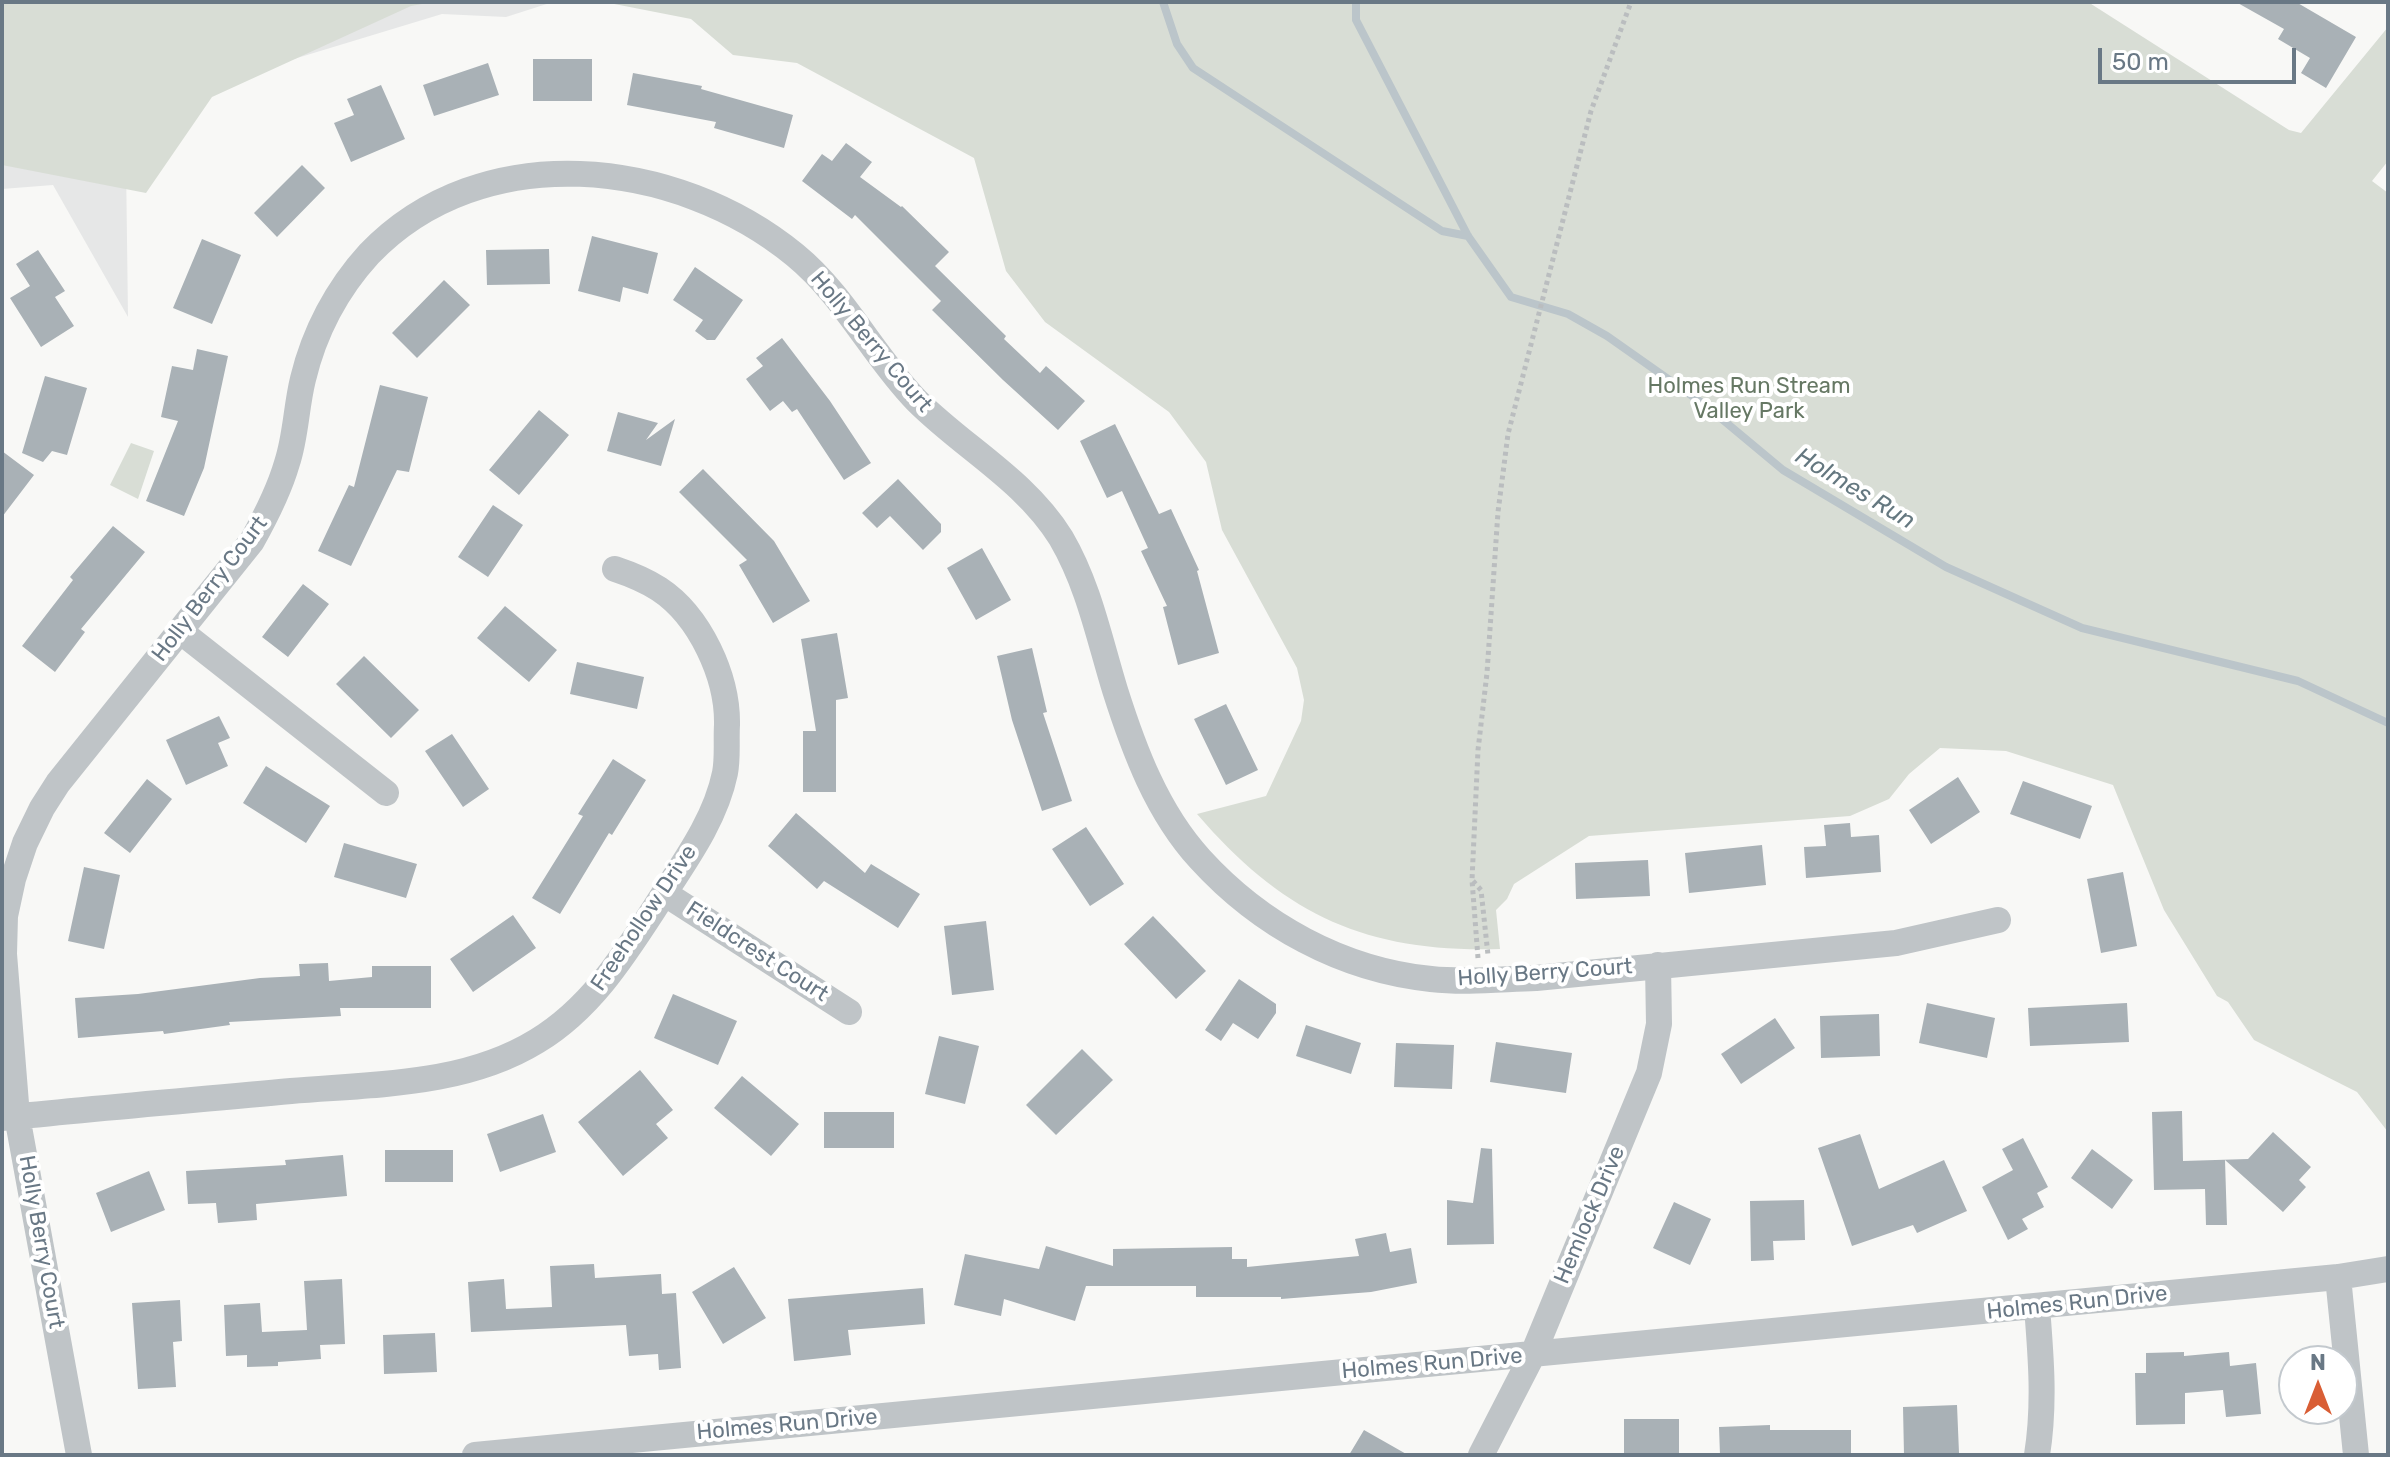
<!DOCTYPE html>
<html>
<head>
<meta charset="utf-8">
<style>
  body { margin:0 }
  #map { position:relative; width:2390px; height:1457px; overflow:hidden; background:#f8f8f6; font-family:Rubik,sans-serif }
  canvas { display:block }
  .frame { position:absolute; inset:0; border:4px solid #697885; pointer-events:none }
  .north { position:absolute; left:2278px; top:1345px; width:80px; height:80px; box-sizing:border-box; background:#fff; border:2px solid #c3c9ce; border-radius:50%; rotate:0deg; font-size:22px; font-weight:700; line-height:32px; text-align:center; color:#697885 }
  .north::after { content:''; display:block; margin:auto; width:28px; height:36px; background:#d95e35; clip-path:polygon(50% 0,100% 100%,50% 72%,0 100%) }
  .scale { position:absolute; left:2098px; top:48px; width:198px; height:36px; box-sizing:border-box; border:4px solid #697885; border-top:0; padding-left:10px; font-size:24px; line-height:28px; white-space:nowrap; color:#697885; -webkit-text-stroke:6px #fff; paint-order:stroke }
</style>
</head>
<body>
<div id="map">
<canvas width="2390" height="1457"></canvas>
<div class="frame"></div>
<div class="north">N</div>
<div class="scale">50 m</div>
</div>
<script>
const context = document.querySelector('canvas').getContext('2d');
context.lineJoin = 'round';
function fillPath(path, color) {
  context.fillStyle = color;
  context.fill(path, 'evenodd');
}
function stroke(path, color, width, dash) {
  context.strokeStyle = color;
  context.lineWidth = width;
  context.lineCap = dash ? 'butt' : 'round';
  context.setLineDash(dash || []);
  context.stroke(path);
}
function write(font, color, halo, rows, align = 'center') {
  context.font = font + ' Rubik,sans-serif';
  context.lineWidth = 8;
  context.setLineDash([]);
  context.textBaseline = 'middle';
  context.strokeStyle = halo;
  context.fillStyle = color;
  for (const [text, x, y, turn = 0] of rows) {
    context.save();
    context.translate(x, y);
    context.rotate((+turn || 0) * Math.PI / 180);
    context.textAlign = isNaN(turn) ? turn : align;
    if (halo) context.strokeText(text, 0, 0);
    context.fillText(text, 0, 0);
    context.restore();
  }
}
const built = new Path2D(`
  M2,2H553L506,17L442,14L205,86L126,162L128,317L53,185L2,189Z`);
const green = new Path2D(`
  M2,2H433L411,6L212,97L146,193L2,165Z
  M604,2H2088L2289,130L2301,133L2388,27V161L2372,181L2388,193V1132L2357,1092L2254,1040L2228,1002L2217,996L2164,910L2113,785L2006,751L1940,748L1909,774L1889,799L1850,816L1589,836L1514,884L1507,899L1496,910L1500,949C1366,953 1284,915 1197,814L1266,796L1301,721L1304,700L1297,668L1222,530L1206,462L1169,412L1045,322L1006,271L974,158L797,63L733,55L691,19Z
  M131,443L154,451L138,499L110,485Z`);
const stream = new Path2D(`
  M1163,2L1177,44L1193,68L1442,231L1468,236
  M1356,2V20L1468,236L1511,297L1568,314L1607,336L1705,405L1783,470L1946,567L2082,628L2298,681L2388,723`);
const building = new Path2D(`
  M2236,2H2296L2356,37L2326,88L2301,73L2310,58L2278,39L2284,29Z
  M533,59H592V101H533Z
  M488,63L499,95L434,116L423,85Z
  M633,73L702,86L701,89L793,115L784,148L714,128L716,122L627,105Z
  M381,85L405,139L351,162L334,123L354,115L347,99Z
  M846,143L872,162L860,177L901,207L902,206L949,252L935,266L1006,336L1004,339L1040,373L1046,366L1085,401L1058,430L1003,380L932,310L941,301L855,215L852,219L802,181L822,154L832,161Z
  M302,165L325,188L277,237L254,213Z
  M592,236L658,253L648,294L623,287L620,302L578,291Z
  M202,239L241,255L212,324L173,308Z
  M549,249L550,284L487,285L486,250Z
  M38,250L65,291L55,297L74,326L41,347L10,298L30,286L16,264Z
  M695,267L743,300L715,340H707L695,331L703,320L673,300Z
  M444,280L470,305L417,358L392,333Z
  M782,338L830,401L871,463L844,480L797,409L792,412L783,401L770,411L746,379L763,366L756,358Z
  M197,349L228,356L204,468L184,516L146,501L178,421L161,417L172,366L193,370Z
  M45,376L87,388L67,455L52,451L43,462L22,453Z
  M380,385L428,397L409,472L397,470L351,566L318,551L349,485L354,487Z
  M539,410L569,435L519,495L489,470Z
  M618,412L658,423L646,440L675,419L661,466L607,451Z
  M1115,424L1159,514L1171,509L1199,570L1197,571L1219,653L1178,665L1163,607L1167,606L1141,551L1148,548L1122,491L1107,498L1080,441Z
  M2,451L34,475L2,517Z
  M703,469L774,541L810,601L773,623L739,565L747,560L679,492Z
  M898,479L941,524V532L923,550L890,516L877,528L862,513Z
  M493,505L523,525L488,577L458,557Z
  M113,526L145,552L81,629L85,632L55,672L22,646L73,580L70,577Z
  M982,548L1011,600L976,620L947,568Z
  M303,584L329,604L288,657L262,637Z
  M505,606L557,650L529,682L477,638Z
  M837,633L848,698L836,700V792H803V731H816L801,639Z
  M1032,648L1047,712L1043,713L1072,801L1042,811L1012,720L997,656Z
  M364,656L419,710L391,738L336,684Z
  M577,662L644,677L637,709L570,694Z
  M1226,704L1258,770L1226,785L1194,719Z
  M219,716L230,738L218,743L228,766L186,785L166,740Z
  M452,734L489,789L463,807L425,751Z
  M613,759L646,780L612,835L609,833L560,914L532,898L583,816L578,814Z
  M266,766L330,806L306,843L243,803Z
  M1958,777L1980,812L1931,844L1909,810Z
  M147,779L172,799L130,853L104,833Z
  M2023,781L2092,806L2080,839L2010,814Z
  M796,813L865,873L871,864L920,894L898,928L824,881L817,889L768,846Z
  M1850,823L1851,837L1879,835L1881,872L1806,878L1804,847L1826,846L1824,825Z
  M1086,827L1124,884L1090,906L1052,849Z
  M344,843L417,864L406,898L334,877Z
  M1762,845L1766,885L1689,893L1685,853Z
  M1648,860L1650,896L1576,899L1575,863Z
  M84,867L120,875L104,949L68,941Z
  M2123,872L2137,946L2101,953L2087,879Z
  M513,915L536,948L473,992L450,959Z
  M1153,916L1206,971L1176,999L1124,944Z
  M986,921L994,990L952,995L944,926Z
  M328,963L329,981L372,977V966H431V1008H340L341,1016L229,1022L230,1025L164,1034L163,1031L78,1038L75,998L138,994L260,978L300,976L299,964Z
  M1239,979L1276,1004V1013L1258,1039L1233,1023L1221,1041L1205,1030Z
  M673,994L737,1021L718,1065L654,1038Z
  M1927,1003L1995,1018L1987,1058L1919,1043Z
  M2127,1003L2129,1042L2030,1046L2028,1008Z
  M1879,1014L1880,1056L1821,1058L1820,1016Z
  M1775,1018L1795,1048L1741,1084L1721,1054Z
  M1306,1025L1361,1043L1351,1074L1296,1056Z
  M939,1036L979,1046L965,1104L925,1094Z
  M1496,1042L1572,1053L1566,1093L1490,1082Z
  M1396,1043L1454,1045L1452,1089L1394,1087Z
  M1082,1049L1113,1080L1056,1135L1026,1105Z
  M640,1070L673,1110L656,1124L668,1138L623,1176L578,1122Z
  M742,1076L799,1124L771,1156L714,1108Z
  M2182,1111L2183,1161L2248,1159L2273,1132L2311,1167L2299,1180L2306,1187L2283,1212L2225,1160L2227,1225H2206L2205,1189L2154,1190L2152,1112Z
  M824,1112H894V1148H824Z
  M543,1114L556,1152L500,1172L487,1134Z
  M1860,1134L1879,1189L1944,1160L1967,1211L1917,1233L1913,1225L1852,1246L1818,1148Z
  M2023,1138L2048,1187L2037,1193L2044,1207L2022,1219L2028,1229L2008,1240L1982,1187L2013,1170L2002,1149Z
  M1481,1148L1492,1149L1494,1244L1447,1245V1200L1473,1203Z
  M2092,1149L2133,1180L2112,1209L2071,1178Z
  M385,1150H453V1182H385Z
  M343,1155L347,1196L256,1204L257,1220L218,1223L216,1203L188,1204L186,1171L286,1165L285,1160Z
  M149,1171L165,1210L111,1232L96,1193Z
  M1804,1200L1805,1240L1773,1241L1774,1260L1751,1261L1750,1201Z
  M1674,1202L1711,1219L1690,1265L1653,1248Z
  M1386,1233L1390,1252L1411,1248L1417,1283L1371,1292L1281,1299V1297H1196V1286H1086L1075,1321L1004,1299L1001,1316L954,1305L965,1254L1039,1269L1046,1246L1113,1266V1249L1232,1247V1259H1247V1267L1359,1256L1355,1239Z
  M594,1264L595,1278L661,1274L662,1294L676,1293L681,1368L659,1370L658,1354L629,1356L626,1325L471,1332L468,1282L504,1279L506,1309L552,1307L550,1266Z
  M734,1267L766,1318L723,1344L692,1292Z
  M342,1279L345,1344L320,1345L321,1359L278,1362V1366L247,1367V1355L226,1356L224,1305L260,1303L262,1332L307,1330L304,1281Z
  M923,1288L925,1324L848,1330L851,1355L794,1361L788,1299Z
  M180,1300L182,1341L173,1342L176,1387L138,1389L132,1303Z
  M435,1333L437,1372L384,1374L383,1335Z
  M2184,1352V1356L2229,1352L2230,1366L2256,1363L2261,1414L2226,1417L2223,1390L2185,1393V1424L2136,1425L2135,1373H2146V1353Z
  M1957,1405L1959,1453L1904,1455L1903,1407Z
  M1624,1419H1679V1454H1624Z
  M1770,1425V1430H1851V1455H1720L1719,1427Z
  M1364,1430L1408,1455H1349Z`);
const path = new Path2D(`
  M1473,881L1481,890L1488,955
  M1478,958L1472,880L1478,750L1487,673L1498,512L1508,434L1591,111L1631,2`);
const street = new Path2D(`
  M180,631L386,793
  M664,893L849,1012
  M2,1118C98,1108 195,1100 291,1091C373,1084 464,1086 537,1041C590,1009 623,957 656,906C682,865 715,822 725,773C728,758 726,740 727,725C728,677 700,616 659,589C645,580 630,574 615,569
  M2338,1277L2356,1455
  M2037,1307C2041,1357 2045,1405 2037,1455
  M79,1455L17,1116L4,954L5,916L13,879L25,843L42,808L58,783L252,541C266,516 279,491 287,463C296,436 296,407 303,379C314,333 337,289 369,254C482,136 677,158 795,255C845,296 873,356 917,401C964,448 1025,480 1061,538C1089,586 1099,638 1115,690C1134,750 1157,812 1200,859C1260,925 1342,970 1431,979C1466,983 1501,979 1536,978L1896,943L1998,920
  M475,1455L2338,1277L2388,1269
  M1481,1455L1533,1354L1649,1073L1659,1024L1658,965`);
const streetNames = [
  ["Holly Berry Court",871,342,50],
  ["Holly Berry Court",210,589,-53],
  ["Freehollow Drive",644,918,-56],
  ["Fieldcrest Court",757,952,33],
  ["Holly Berry Court",1545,973,-4],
  ["Hemlock Drive",1590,1215,-67],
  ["Holly Berry Court",41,1242,80],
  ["Holmes Run Drive",2077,1303,-6],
  ["Holmes Run Drive",1432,1364,-5],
  ["Holmes Run Drive",787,1425,-5]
];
const parkNames = [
  ["Holmes Run Stream",1749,387],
  ["Valley Park",1749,412]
];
const waterNames = [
  ["Holmes Run",1855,489,31]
];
fillPath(built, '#e6e7e7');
fillPath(green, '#d8ddd5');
stroke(stream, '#bbc5ca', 8);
fillPath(building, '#a9b1b6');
stroke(path, '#babdbf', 5, [4, 4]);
stroke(street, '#bfc4c7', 26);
write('22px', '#697885', '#fff', streetNames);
write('22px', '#667864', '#fff', parkNames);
write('italic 24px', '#657880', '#fff', waterNames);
</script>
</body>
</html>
